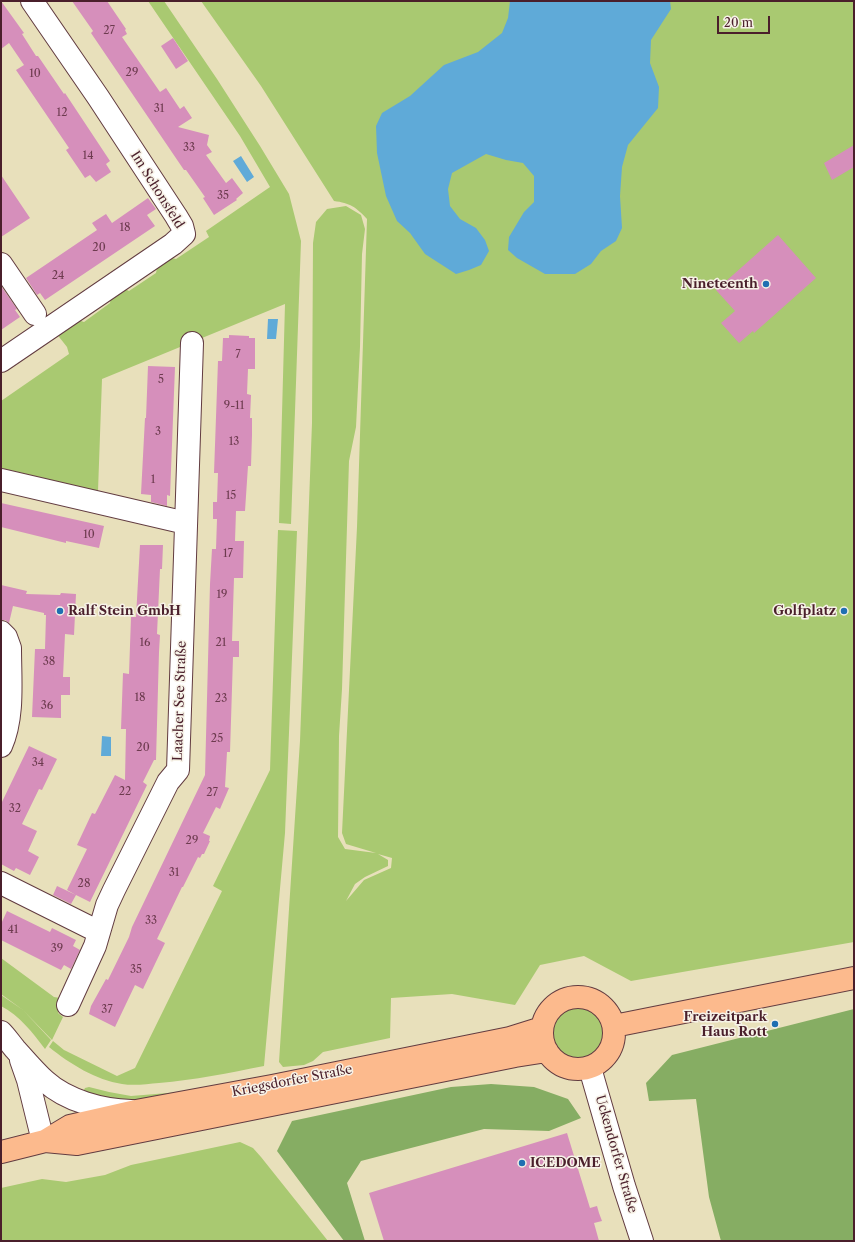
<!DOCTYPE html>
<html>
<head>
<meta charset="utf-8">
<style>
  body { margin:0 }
  #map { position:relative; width:855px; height:1242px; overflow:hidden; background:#e8e0bb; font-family:"Libre Caslon Text",serif }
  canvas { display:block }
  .frame { position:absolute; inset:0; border:2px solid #4a1f2b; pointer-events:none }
  .scale { position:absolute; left:717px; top:16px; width:53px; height:18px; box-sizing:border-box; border:2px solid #4a1f2b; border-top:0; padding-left:5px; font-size:12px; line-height:14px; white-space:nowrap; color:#4a1f2b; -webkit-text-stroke:3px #f7f3e8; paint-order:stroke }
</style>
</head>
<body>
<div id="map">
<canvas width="855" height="1242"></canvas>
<div class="frame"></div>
<div class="scale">20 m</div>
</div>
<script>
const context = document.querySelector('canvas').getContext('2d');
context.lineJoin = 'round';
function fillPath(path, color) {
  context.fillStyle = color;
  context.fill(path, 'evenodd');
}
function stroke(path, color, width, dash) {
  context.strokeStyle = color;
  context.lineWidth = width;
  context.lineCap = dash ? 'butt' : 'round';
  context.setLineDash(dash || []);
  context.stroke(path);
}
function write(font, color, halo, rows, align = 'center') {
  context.font = font + ' "Libre Caslon Text",serif';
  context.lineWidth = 3;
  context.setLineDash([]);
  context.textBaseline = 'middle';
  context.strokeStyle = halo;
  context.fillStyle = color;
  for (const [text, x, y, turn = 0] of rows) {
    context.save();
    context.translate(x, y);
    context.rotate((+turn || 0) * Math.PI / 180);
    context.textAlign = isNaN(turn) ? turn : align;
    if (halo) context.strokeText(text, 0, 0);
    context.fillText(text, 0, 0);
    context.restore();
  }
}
const green = new Path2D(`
  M148,1H164L217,79L260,146L289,194L301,241L291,524L279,523L285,304L102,379L98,491L1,468V401L69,354L67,347L56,333L75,319L84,322L110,303L111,295L121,287L129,291L156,273L158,263L167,257L176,259L209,237L206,231L270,187L240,136Z
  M201,1H854V942L631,981L584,956L540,965L515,1005L452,994L391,998L390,1038L323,1052L313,1061L304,1065L283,1067L279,1062L300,741L312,423L313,243L316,222L327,209L346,206L361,215L365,229L362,254L360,347L356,427L349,461L342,689L339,736L338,837L345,849L376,853L346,844L342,833L357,527L367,219C356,207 350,203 334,201L261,86ZM378,854L392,858L391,868L364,880L346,901L355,884L365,877L388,866V860Z
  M278,530L297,531L285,833L264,1066C229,1073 194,1080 159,1083C147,1084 134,1086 122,1084C96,1080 70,1064 49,1047L53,1041L64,1050L117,1076L135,1068L222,891L213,886L270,770Z
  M1,958L54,997L60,998L66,996L58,1013L63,1017L52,1040L23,1010L1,994Z
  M1,995L23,1010L51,1040L45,1049C32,1032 20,1016 1,1006Z
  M553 1033a26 26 0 1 1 52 0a26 26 0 1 1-52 0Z
  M89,1087L109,1092L131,1096L180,1092L207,1093L123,1102L81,1095L85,1088Z
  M240,1142L253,1148L261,1157L328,1241H1V1188L42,1179L66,1182L105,1175L131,1165Z`);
const forest = new Path2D(`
  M854,1009V1241H721L709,1197L696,1099L649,1101L646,1083L672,1055Z
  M491,1084L534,1087L568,1099L581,1118L549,1131L484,1129L361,1161L347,1183L365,1241H344L277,1151L292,1121L451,1087Z`);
const water = new Path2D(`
  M510,1H670L671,9L651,40L650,63L659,87L658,108L628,145L622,167L620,196L622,228L616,241L601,251L591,264L575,274H545L517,258L508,250L509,237L524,212L534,202V176L523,163L506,160L486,154L452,173L448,189L450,206L460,219L476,228L485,240L489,251L481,265L469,270L456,274L425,254L410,233L397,221L386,196L377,153L376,126L382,113L410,96L444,65L478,52L502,33L508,18Z
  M241,156L254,177L247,182L233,161Z
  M268,319H278L276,339H267Z
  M102,736L111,737V756H101Z`);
const building = new Path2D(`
  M1,1L24,33L22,34L36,56H38L64,94L65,93L110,161L106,164L111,172L96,182L90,175L85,178L66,150L69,148L16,70L24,65L9,43L1,49Z
  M72,1H107L126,29L125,30L127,34L122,37L160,92L166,88L180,109L184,106L192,118L178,127L209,135L207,145L212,152L206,155L226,183L232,178L243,193L236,199L237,200L214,215L203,198L205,197L186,170H184L91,33L93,31Z
  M173,38L188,61L176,69L161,46Z
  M854,145V167L832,180L824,163Z
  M1,175L30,218L1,237Z
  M148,198L156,209L147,215L155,226L45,300L40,293L37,295L26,278L97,230L92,223L106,214L112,223Z
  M778,235L816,278L754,333L753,331L739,343L721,323L735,311L716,290Z
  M1,286L17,309L15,310L20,317L1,330Z
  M229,335L249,336V338H255V369H248L247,394L251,395L250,418H252V435L251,466H248L245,511H236L235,541H244L243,578H234L232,641H239V657H233L230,752H227L225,787L229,788L220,809L216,807L203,833L210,836L209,841H210L204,854H202L200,858L198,857L183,887H182L157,939L165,943L143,989L135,985L115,1027L89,1014L91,1006L106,979L108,980L129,937L132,927L205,775L210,584L212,549H216L217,519H213V502H217L218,473H214L218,361H222L223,338H229Z
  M148,366L175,367L170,496L167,495V506L151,502V495L141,494L145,418H146Z
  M1,503L104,526L99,548L66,541V543L1,527Z
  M140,545H163L162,569H160L157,634L160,635L159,652L156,760H154L143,782L147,785L90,902L76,895L71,904L53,895L57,886L76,895L67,890L87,849L77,845L92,813L95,814L115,775L125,780L126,729H121L123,673L129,674L131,617H136Z
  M1,585L27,591L26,594L60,595L61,593L76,594L74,635L65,634L63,677H70V695H61V718L32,717L35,649H45L46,615H44V613L13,606L9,623L5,620H1Z
  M29,746L57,759L42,790L39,789L22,824L37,831L28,851L39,857L30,875L16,868L14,871L1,864V804Z
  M7,911L50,932L52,928L76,940L73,946L80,950L71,969L64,965L61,970L1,940V924Z
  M567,1133L590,1208L597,1206L599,1213L602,1221L594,1223L599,1241H384L369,1193Z`);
const minor = new Path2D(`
  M1,264L35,314
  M1,361L173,244L184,234L182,226L176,216L98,97L32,1
  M1,480L186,523
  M1,632L6,637L10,648C10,680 14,717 1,746
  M1,883L99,932
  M68,1005L95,946L107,905L114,890L168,782L178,770L192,343
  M1,1032C6,1037 10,1043 15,1049C24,1059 34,1071 45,1081C67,1101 102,1110 131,1111
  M21,1060L28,1080L43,1141
  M590,1068L624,1186L642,1241`);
const major = new Path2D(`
  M542 1033a36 36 0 1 1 72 0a36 36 0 1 1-72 0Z
  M614,1026L854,978
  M45,1141L70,1126L136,1111L272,1086L510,1038L542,1028
  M1,1152L45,1141L77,1144L515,1056L547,1051`);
const markers = [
  [766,284,4,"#1f6fb2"],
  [60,611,4,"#1f6fb2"],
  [844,611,4,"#1f6fb2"],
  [775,1024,4,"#1f6fb2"],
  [522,1163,4,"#1f6fb2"]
];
const numberNames = [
  ["27",109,31],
  ["29",132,73],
  ["10",35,74],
  ["31",159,109],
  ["12",62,113],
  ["33",189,148],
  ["14",88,156],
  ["35",223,196],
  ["18",125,228],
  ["20",99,248],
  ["24",58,276],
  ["7",238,355],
  ["5",161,380],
  ["9-11",234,406],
  ["3",158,432],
  ["13",234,442],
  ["1",153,480],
  ["15",231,496],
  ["10",89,535],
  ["17",228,554],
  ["19",222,595],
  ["16",145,643],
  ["21",221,643],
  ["38",49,662],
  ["18",140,698],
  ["23",221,699],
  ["36",47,706],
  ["25",217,739],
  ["20",143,748],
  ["34",38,763],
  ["22",125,792],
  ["27",212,793],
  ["32",15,809],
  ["29",192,841],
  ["31",174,873],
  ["28",84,884],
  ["33",151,921],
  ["41",13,930],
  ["39",57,949],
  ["35",136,970],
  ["37",107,1010]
];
const streetNames = [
  ["Im Schonsfeld",157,190,58],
  ["Laacher See Straße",180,701,-88],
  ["Kriegsdorfer Straße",292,1081,-11],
  ["Uckendorfer Straße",616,1154,74]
];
const poiNames = [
  ["Nineteenth",758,284],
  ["Ralf Stein GmbH",68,611,"left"],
  ["Golfplatz",836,611],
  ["Freizeitpark",767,1017],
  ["Haus Rott",767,1032],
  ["ICEDOME",530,1163,"left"]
];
fillPath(green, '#a9c971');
fillPath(forest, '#86ad63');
fillPath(water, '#5faad8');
fillPath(building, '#d68fbb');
stroke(minor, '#623c41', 24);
stroke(major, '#623c41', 24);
stroke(minor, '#fff', 22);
stroke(major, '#fcba8d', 22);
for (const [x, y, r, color] of markers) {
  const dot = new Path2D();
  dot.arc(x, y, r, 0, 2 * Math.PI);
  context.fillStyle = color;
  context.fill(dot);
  stroke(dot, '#f7f3e8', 1.5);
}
write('11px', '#6d3b4f', null, numberNames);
write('13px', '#4a1f2b', '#f7f3e8', streetNames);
write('bold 13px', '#4a1f2b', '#f7f3e8', poiNames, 'right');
</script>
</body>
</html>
